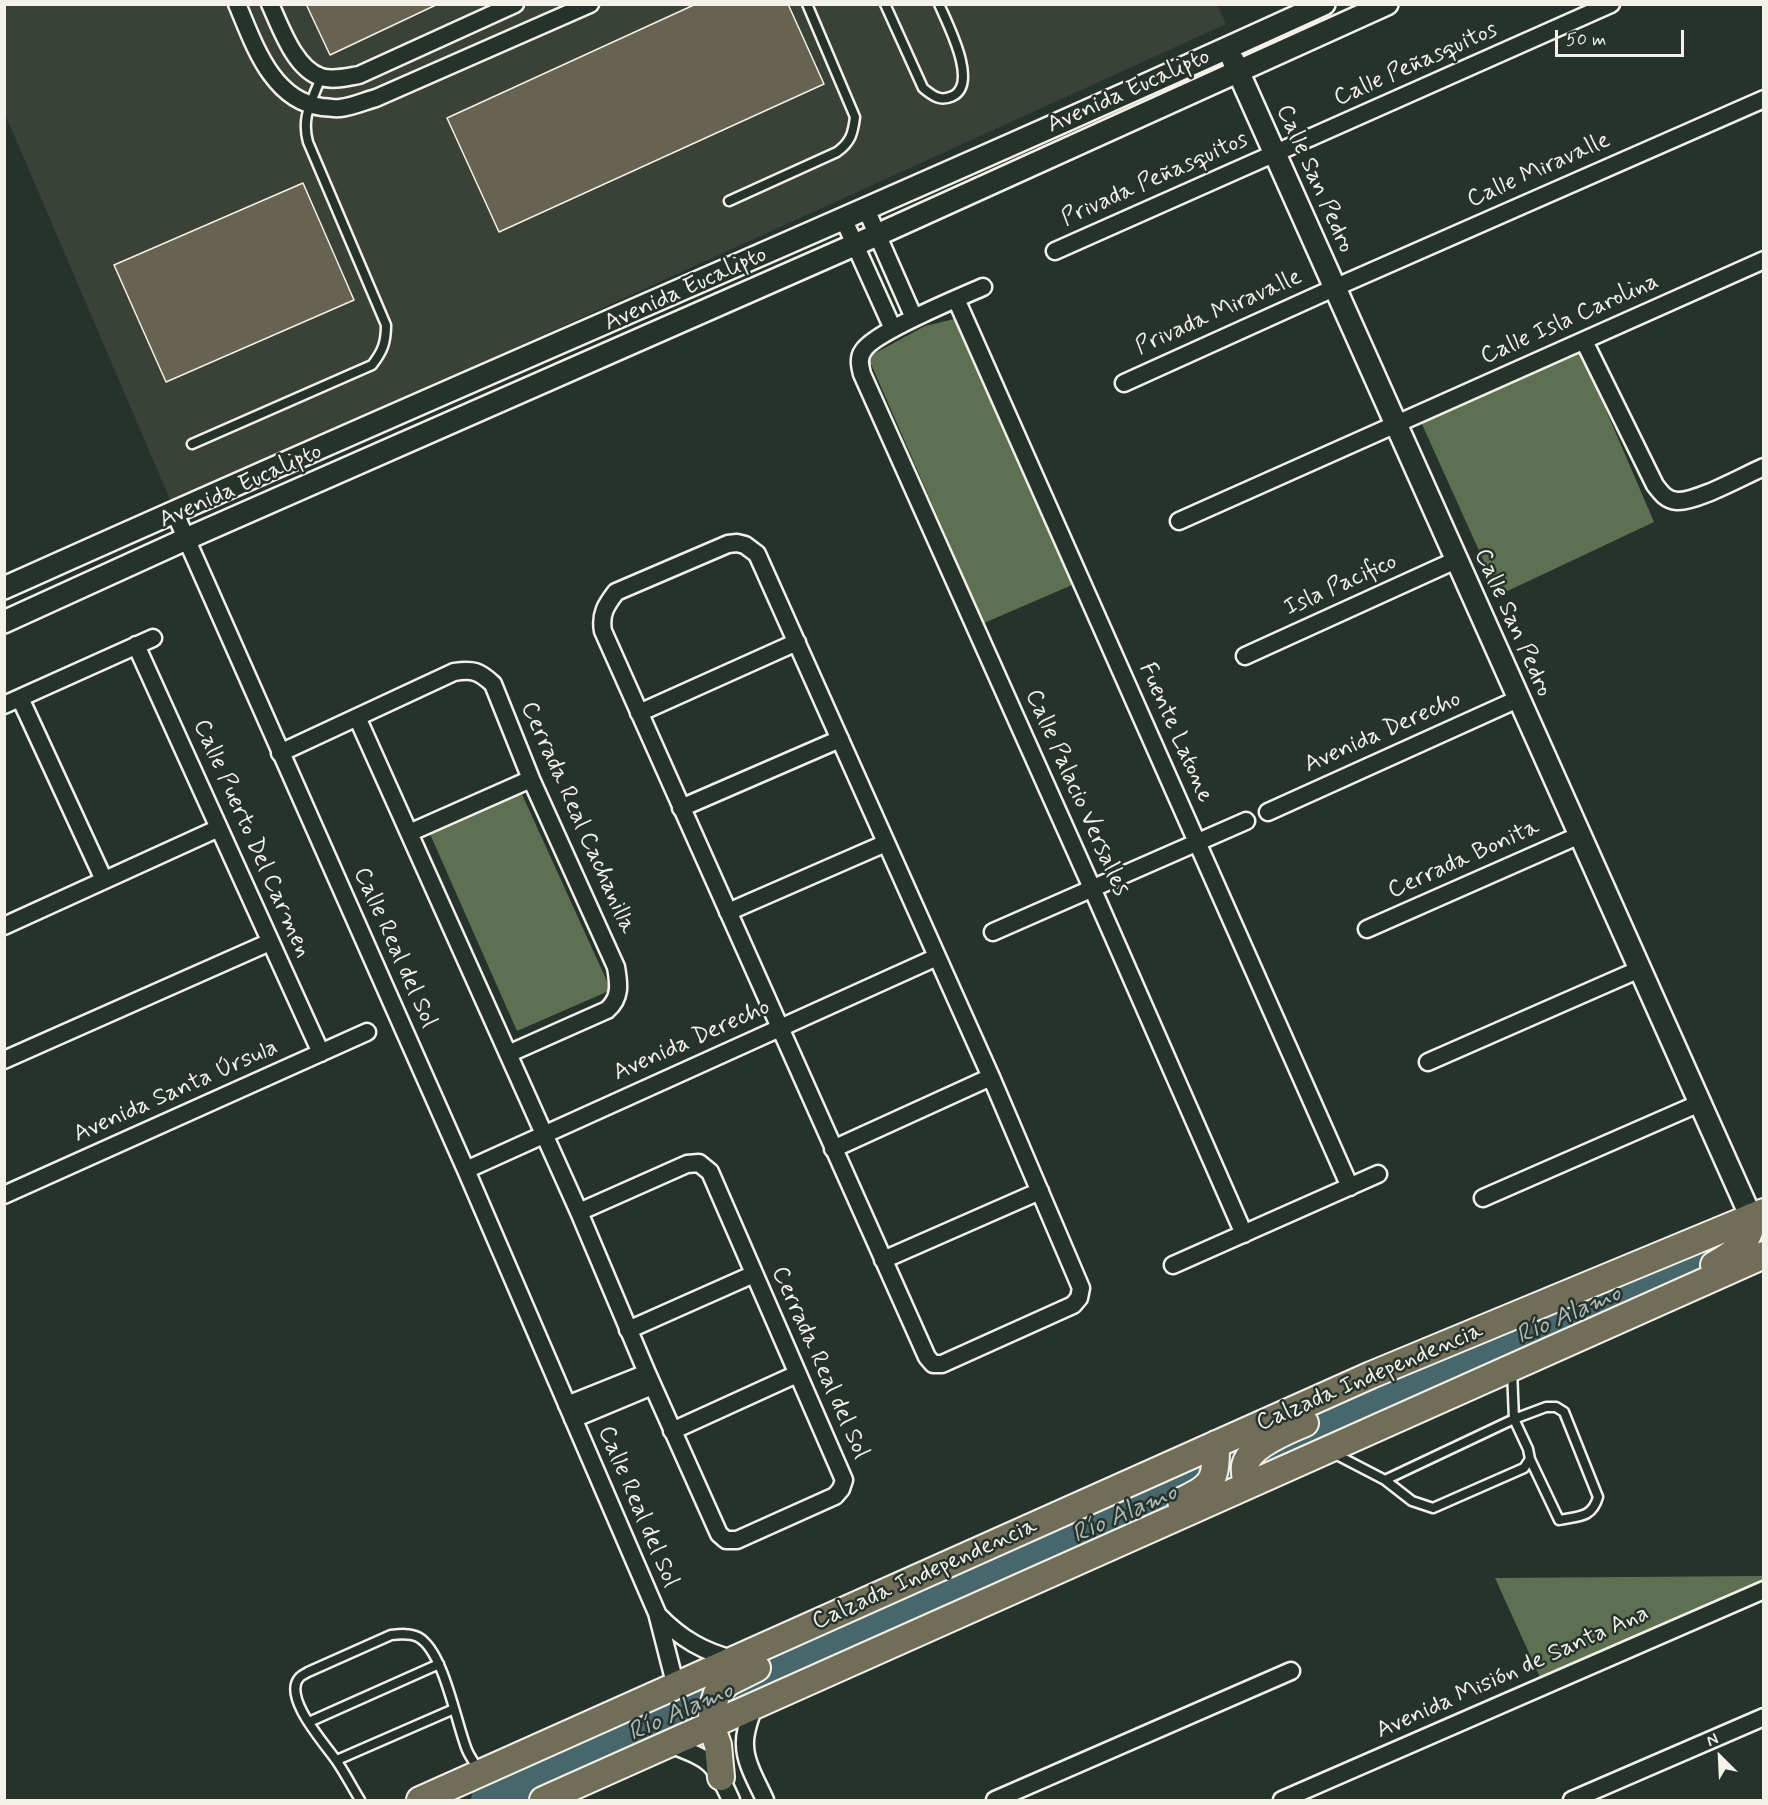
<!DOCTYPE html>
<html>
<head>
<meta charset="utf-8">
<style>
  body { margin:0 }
  #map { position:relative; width:1768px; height:1805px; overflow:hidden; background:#26332d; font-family:Mynerve,sans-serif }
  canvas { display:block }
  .frame { position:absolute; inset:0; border:6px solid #f4f1e8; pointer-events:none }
  .north { position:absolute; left:1690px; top:1727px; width:60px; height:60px; -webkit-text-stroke:4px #26332d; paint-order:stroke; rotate:336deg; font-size:16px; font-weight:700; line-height:24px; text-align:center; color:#f4f1e8 }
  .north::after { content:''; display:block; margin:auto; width:21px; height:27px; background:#f4f1e8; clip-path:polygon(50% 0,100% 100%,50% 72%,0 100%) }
  .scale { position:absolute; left:1555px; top:30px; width:129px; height:27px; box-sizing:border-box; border:3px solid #f4f1e8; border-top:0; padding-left:8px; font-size:18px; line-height:21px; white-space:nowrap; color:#f4f1e8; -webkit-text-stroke:4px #26332d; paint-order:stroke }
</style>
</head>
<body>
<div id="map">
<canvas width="1768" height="1805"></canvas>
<div class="frame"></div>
<div class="north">N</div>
<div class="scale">50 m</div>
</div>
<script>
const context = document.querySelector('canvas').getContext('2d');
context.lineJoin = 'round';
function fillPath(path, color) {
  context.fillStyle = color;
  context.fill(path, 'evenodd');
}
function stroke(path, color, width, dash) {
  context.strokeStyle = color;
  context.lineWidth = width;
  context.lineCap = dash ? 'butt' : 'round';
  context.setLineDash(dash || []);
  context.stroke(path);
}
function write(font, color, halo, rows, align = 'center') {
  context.font = font + ' Mynerve,sans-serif';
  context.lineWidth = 5;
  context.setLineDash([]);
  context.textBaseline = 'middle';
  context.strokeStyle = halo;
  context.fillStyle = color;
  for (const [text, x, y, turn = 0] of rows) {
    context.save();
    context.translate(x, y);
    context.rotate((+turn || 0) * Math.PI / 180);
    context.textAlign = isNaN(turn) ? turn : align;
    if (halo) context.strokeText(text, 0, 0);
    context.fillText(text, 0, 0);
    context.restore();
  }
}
const built = new Path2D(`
  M1217,4L1226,24L172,504L5,114L4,5Z`);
const green = new Path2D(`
  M954,319L1072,585L984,623L868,357L925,326Z
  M1581,352L1654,522L1499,595L1421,422Z
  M521,792L611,990L517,1031L430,834Z
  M1763,1576L1764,1587L1544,1686L1495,1578Z`);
const river = new Path2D(`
  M487,1800L1764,1229`);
const building = new Path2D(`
  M306,4H438L330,55Z
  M696,4H788L824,84L499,232L447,118Z
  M303,183L354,300L166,382L114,265Z`);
const service = new Path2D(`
  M885,4L923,88C933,96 940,102 953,96C979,83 947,23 939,4
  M729,201L837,152C851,142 853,133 855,117L807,4
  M192,444L372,365C383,351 386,342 386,325L308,142C301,116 312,102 321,77
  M1333,1453L1385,1480L1412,1501L1433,1508L1524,1468L1530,1459L1528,1449L1514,1419L1512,1370
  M1385,1480L1514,1419L1546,1407H1556L1564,1412L1598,1497C1592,1518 1579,1516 1559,1520L1530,1459
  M309,1722L439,1664
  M337,1760L454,1709
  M360,1800C352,1787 345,1773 336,1760C325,1744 281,1696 300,1677C302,1675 305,1674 308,1672L391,1635C400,1634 410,1633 418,1637C444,1651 456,1723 467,1750C470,1757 475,1764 479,1770`);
const minor = new Path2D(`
  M237,4C254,44 272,101 322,107C328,107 335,109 340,108C352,107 365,101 376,98L590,4
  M270,4C281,28 295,69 321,77C333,81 347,77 359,75L515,4
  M866,209L914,318
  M843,218L893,329
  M1055,251L1611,4
  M983,287C960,297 873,333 863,351C858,358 860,366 862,374L1092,888L1244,1234
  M956,299L1350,1187
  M1584,341L1655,485C1661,493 1666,500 1677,501C1697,502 1743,476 1764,467
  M1124,383L1334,288L1764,99
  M174,511L466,1170L657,1613L676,1687
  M1179,521L1764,260
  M737,543L745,545L757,554L991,1077L1081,1288L1079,1298L1073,1305L942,1364H933L927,1357L603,631C600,614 606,605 616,592L728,544Z
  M136,645L321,1053
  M1245,656L1456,560
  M20,698L104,880
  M4,705L153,638
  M639,713L797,642
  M357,717L579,1212L647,1373L719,1534L726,1540H737L835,1496L841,1489L844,1480L710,1172L699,1163L687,1164L579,1212
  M280,753L454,672C473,669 479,671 493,684L531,779L616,967C619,984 621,998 607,1010L508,1054
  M681,808L840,739
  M1268,812L1518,699
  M409,833L531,779
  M728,912L886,843
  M4,926L219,828
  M1367,929L1580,835
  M993,932L1246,821
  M4,1060L270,942
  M1428,1062L1640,969
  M833,1149L991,1077
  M466,1170L937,957
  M4,1195L367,1032
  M1483,1198L1700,1103
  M883,1260L1040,1191
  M1173,1265L1378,1174
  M628,1330L754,1274
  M567,1405L647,1373
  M573,1419L652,1386
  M672,1431L797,1374
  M658,1615C681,1639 704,1652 736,1660
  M754,1706C750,1719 744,1732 745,1745C745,1763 758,1784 765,1800
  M670,1744C710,1760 713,1760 731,1800
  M995,1800L1291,1671
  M1282,1800L1764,1590
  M1572,1800L1764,1717`);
const tertiary = new Path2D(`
  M1233,60L1751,1217
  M4,588C443,390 887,204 1324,4
  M4,622L186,539L877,235L1387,4`);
const primary = new Path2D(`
  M1714,1265C1733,1254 1752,1242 1751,1217
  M1247,1485C1246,1480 1244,1472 1245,1466C1249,1445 1287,1431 1305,1423
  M1181,1501C1214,1486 1216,1480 1216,1444
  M721,1777L718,1745L711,1725L713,1706L717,1693L729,1682L757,1668
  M420,1800L1371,1375L1764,1212
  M543,1800L1764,1255`);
const streetNames = [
  ["Calle Peñasquitos",1416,65,-24],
  ["Avenida Eucalipto",1129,92,-24],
  ["Calle Miravalle",1539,171,-24],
  ["Calle San Pedro",1314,179,66],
  ["Privada Peñasquitos",1155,180,-24],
  ["Avenida Eucalipto",686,290,-24],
  ["Privada Miravalle",1219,313,-24],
  ["Calle Isla Carolina",1570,320,-24],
  ["Avenida Eucalipto",241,487,-24],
  ["Isla Pacifico",1341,586,-24],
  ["Calle San Pedro",1512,623,66],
  ["Fuente Latone",1175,733,66],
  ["Avenida Derecho",1383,733,-24],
  ["Calle Palacio Versalles",1076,793,66],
  ["Cerrada Real Cachanilla",577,818,66],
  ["Calle Puerto Del Carmen",251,839,66],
  ["Cerrada Bonita",1464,860,-24],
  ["Calle Real del Sol",394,948,66],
  ["Avenida Derecho",692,1041,-24],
  ["Avenida Santa Úrsula",176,1092,-24],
  ["Cerrada Real del Sol",819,1363,66],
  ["Calzada Independencia",1370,1378,-23],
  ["Calle Real del Sol",637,1507,67],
  ["Calzada Independencia",925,1575,-24],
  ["Avenida Misión de Santa Ana",1513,1673,-24]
];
const waterNames = [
  ["Río Alamo",1569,1316,-24],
  ["Río Alamo",1125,1515,-24],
  ["Río Alamo",681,1713,-24]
];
fillPath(built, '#3a4138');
fillPath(green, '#5e7052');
stroke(river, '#47676d', 32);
fillPath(building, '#686250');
stroke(building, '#f4f1e8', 1.5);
stroke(service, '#f4f1e8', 13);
stroke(minor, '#f4f1e8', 21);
stroke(tertiary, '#f4f1e8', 26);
stroke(primary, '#f4f1e8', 30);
stroke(service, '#26332d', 8);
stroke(minor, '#26332d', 16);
stroke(tertiary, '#26332d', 21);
stroke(primary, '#706e59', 26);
write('24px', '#f4f1e8', '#26332d', streetNames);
write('italic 26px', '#afbab7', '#26332d', waterNames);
</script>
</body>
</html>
